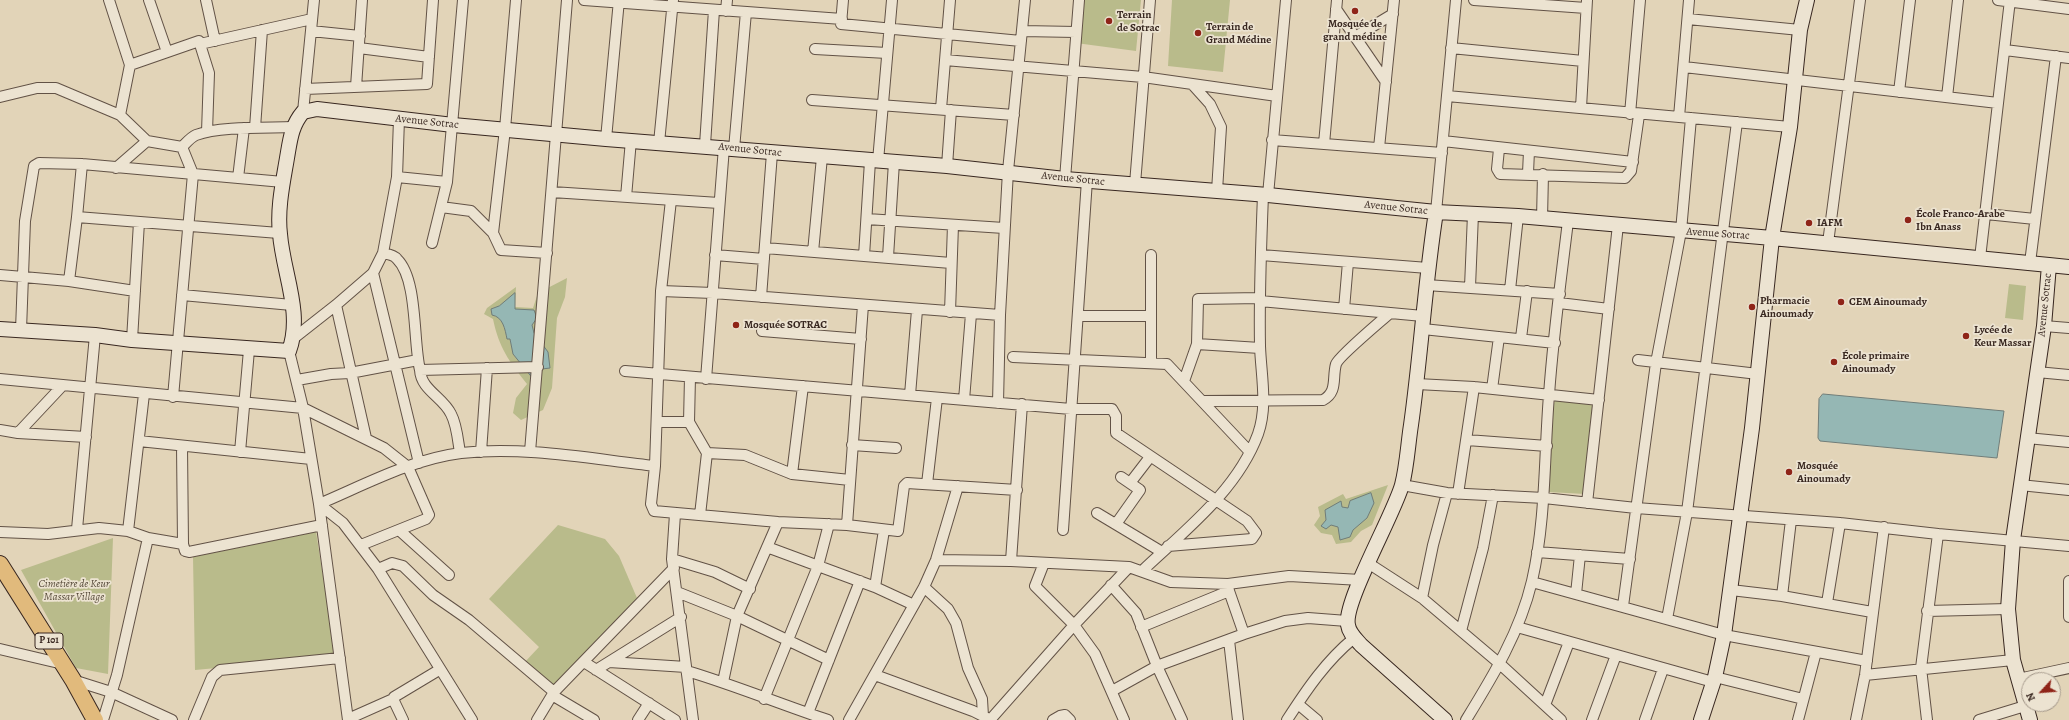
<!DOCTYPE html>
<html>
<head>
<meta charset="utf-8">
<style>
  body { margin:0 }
  #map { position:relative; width:2069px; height:720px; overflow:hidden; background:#e2d4b8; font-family:Alegreya,serif }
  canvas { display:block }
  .north { position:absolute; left:2021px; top:672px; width:40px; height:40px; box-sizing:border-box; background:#ece3d1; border:1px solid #a4988a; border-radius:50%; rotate:244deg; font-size:11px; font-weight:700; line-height:16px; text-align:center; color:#382720 }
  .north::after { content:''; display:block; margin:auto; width:14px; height:18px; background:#8f2418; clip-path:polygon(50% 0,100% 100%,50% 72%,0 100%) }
</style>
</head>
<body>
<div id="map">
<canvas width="2069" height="720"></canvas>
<div class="north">N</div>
</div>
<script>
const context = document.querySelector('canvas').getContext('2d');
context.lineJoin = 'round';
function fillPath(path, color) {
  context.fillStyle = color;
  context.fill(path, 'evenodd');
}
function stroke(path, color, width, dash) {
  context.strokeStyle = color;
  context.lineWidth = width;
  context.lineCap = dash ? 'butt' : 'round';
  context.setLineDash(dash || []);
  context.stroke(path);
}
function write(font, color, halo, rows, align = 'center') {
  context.font = font + ' Alegreya,serif';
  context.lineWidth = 3.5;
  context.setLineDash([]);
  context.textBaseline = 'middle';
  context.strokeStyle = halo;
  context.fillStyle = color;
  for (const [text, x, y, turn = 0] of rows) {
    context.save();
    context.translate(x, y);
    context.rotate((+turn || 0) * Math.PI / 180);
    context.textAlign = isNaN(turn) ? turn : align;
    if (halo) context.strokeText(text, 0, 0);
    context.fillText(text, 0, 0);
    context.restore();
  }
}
const green = new Path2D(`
  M1081,0H1141L1136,51L1076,43Z
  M1172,0H1230L1223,72L1168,66Z
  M567,278L565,297L557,318L552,388L543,410L521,420L513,413L516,398L527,384C509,361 499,348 493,319L484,314L487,308L516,287L515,307L533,308L538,293Z
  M2009,284L2026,286L2023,320L2005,318Z
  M1556,400H1573L1593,405L1585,494L1548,492L1552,436V406Z
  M1388,485L1372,525L1361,531L1351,542L1336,544L1332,535L1321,533L1314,525L1320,516L1318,507L1343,494L1346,499Z
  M558,525L605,539L619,556L637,598L552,689L524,663L539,647L489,599Z
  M316,532L336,657L195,670L193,557Z
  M113,538L108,674L76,668L21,570Z`);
const water = new Path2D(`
  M515,293V309L534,310L537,318L532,325L534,333L548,352L550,368L542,369L540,379L534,380L513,354L510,339H507C505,329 503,317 492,315L491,309L499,306Z
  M1823,394L2004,411L1997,458L1820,441L1818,438L1819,399Z
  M1371,493L1374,503L1367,518L1353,530L1350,537L1340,540L1338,527L1331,525L1326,529L1321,526L1326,520L1325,510L1341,501L1342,507L1348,508L1350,501Z`);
const street = new Path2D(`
  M109,0L130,65L120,115
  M149,0L167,52
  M206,0L215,41
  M516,0L505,129L493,233L501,250L547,253
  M584,0L842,19
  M843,0L841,24L1021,41
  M1474,0L1586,8
  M1998,0L2069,9
  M1336,9L1386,82
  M726,11L727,0
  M1688,19L1800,30
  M311,31L360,36
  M1022,31L1076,32
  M1355,37L1393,14
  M200,44L312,19
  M359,48L429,57
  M1451,48L1583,61
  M815,49L887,53
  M2005,50L2069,58
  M945,60L1143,77L1277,96
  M130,65L199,41L209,73L207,132
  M1684,67L1998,103
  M1192,84L1210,104L1221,127L1217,191
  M356,87L362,0
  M305,89L427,84L433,0
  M1899,92L1910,0
  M1447,96L1790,127
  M0,97L37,88H56L120,115L147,141L182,147
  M1947,97L1958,0
  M812,100L1014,115
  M1581,108L1587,0
  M941,109L950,0
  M303,112L314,0
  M1630,114L1640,0
  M1679,117L1689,0
  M255,128L262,30
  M606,139L619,0
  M1272,140L1442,153
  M1443,141L1633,162
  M659,143L673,0
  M1324,144L1337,0
  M705,145L714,10
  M182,147C186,143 191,137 196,135C219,126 267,128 292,127
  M1379,148L1394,0
  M734,149L746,12
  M1499,149L1497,169L1500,174L1625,178L1631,171L1639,115
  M878,161L892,0
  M947,166L951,110
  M116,168L147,141
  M1528,173L1529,151
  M397,177L447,182
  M238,178L244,128
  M1065,179L1079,0
  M1135,184L1150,0
  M552,192L719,203
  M1268,195L1286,0
  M626,197L631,140
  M671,200L661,291L655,466L651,504L654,511L778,522L847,525L898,531L904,486L907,483L1017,490
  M441,207L471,211L493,233
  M1436,212L1456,0
  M1986,214L2035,219
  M77,217L279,233
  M867,219L1004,228
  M1542,219L1543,174
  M432,243L447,182L463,0
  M1828,243L1860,0
  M765,248L951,263
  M813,252L822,157
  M383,253C388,254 394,255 397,259C418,279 413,342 420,370L538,367
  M715,255L764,259
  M1151,255V363
  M1261,255L1428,268
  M864,256L870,161
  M888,257L894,162
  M1980,258L2010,0
  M2030,263L2056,56
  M373,273L419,463
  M0,275L69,281L135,291
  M69,281L77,217L82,164
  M1426,285L1560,294
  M1470,287L1473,214
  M1510,290L1518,216
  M661,291L713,293L1000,315
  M182,295L292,305
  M761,297L772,153
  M1260,301L1423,316
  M1559,303L1609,309
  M336,305L366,438
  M1344,309L1348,262
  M950,312L953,225
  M1078,316H1151
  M2044,326L2069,328
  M1423,329L1555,343
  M21,330L25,221L34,166L39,163L82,164L283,182
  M762,331L861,339
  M294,338L336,305L373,273L383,253L397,177L399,119
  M1521,338L1527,291
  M132,340L139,222
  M1197,344L1260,348
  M289,351L303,408L319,504L348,720
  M1013,357L1167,364L1249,451
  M1638,360L1758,374
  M420,370C421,390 443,397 451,414C457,425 458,441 460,453
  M625,371L1071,409H1112L1116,416V433L1247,521L1256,533L1252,539L1168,546
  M2037,372L2069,375
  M0,379L303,408L384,448L408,467L429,515L426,519L361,545
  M706,379L724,147
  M297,380L331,374L350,373L418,360
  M1184,381L1197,344L1198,299L1260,298
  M1417,384L1474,387L1599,400
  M1492,389L1499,337
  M910,395L917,310
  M173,397L193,174L182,147
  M964,400L971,314
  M1203,401L1323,400C1338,392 1332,378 1336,364C1339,356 1380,322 1390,313
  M998,403L1000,315L1008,171L1025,0
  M657,422H689L690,377
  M689,422L707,453L700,515
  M0,430L18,433L86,437
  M18,433L63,385
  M2027,438L2069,442
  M1467,440L1547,446
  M139,441L311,459
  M852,445L896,448
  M182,446L183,544L185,551L189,552L322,525
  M240,452L249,350
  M481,452L487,368
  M530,452L567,0
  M707,453L745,455L792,474L850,480
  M792,474L803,386
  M1130,483L1150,457
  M927,484L937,398
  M1402,485L1447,493L1544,498L1636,508L1840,523L1938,534L2069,546
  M2020,485L2069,490
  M1458,494L1474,387
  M1587,503L1618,225
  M319,504C364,485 412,459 461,453C525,446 591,459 655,466
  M319,504L343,523L378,569L472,720
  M1097,513L1162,552
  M675,514L672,559L693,720
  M1116,524L1140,490L1121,477
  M847,525L863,305
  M77,529L95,335
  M399,530L449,575
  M1063,530L1087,180
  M128,531L144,394
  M0,532L48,534L99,528L128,531L148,538L183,544
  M767,547L875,587L914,605
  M1537,552L1630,559
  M672,559L715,572L750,589
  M936,560L1011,561L1129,567L1171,582L1228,584L1289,576L1361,580
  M1011,561L1022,404
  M1044,563L1035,586L1074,625L1095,654L1124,720
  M1368,563L1422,598L1500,664L1561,720
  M378,569L392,563L403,566L433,595L469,620L554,692
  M1142,571C1184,531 1237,491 1258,434C1268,406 1261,375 1260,346C1259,296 1261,245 1263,195
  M2069,581V617
  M1532,582L1724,635L1867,661
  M1228,584L1229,591L1244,634
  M1111,585L1136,613L1157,666L1182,720
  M875,587L884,530
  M924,587L948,609L956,623L968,668L982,699L983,716
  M1731,590L1782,596L1872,612
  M677,592L737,616L829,660
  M1576,594L1580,555
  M1782,596L1791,520
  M1422,598L1433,545L1447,493
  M1827,603L1840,523
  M1623,606L1656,363L1681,231L1691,118
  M1927,611L2008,609
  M1667,619L1687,512L1737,122
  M1141,627L1229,591
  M1517,627L1713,682
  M1461,631L1483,548L1493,495
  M1229,640L1238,720
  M0,649L63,664
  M584,662L675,720
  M609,662L686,667
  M596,670L681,617
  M687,671C734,685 780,704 828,720
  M875,675L973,711L987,718
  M1865,675L2013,660
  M1715,677L1803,699
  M2018,679L2069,668
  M73,680L111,692L172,720
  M723,682L737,616L778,522
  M1112,691L1157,666L1244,634L1285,621L1308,618L1347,621
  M552,695L594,720
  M764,699L818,566L829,524
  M1298,704L1317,720
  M1545,705L1569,642
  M808,713L860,581
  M348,719L393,699
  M103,720L117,675L148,538
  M194,720L212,677L220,670L340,658
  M403,720L393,699L394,697L439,670
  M537,720L554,692L674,568
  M638,720L649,703
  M849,720L924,587L936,560L958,486
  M990,720L1074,625L1129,567
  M1053,720L1060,716L1065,715L1070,720
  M1287,720C1307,689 1326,661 1354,638
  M1466,720C1493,676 1520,632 1532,581C1546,520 1544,457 1549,395C1553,337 1561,279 1568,221
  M1592,720L1616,655
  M1645,720L1663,669
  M1798,720L1816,652
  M1856,720L1865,675L1884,527
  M1927,720L1921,668L1938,534
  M1979,720L2025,706`);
const secondary = new Path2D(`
  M1436,212C1425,282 1421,354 1411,425C1408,444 1407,466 1402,485C1394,514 1343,603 1348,625C1349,633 1356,639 1361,645L1445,720
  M2049,265L2069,267
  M0,329L95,335L132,340L289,351C303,313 283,273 280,234C277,209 283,182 287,158C290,141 291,126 303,112L317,109L453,125L606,139L947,166L1065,179L1268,195L1436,212L1518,216L1772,238L2049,265L2044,326L2013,540L2008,609L2013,660L2030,720
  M1701,720L1715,677L1724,635L1752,428L1772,238L1790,127L1800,30L1807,0`);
const primary = new Path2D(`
  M0,564L73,680L95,720`);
const markers = [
  [1355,11,4,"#8f2418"],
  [1109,21,4,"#8f2418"],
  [1198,33,4,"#8f2418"],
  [1908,220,4,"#8f2418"],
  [1809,223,4,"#8f2418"],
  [1841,302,4,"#8f2418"],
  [1752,307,4,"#8f2418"],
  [736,325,4,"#8f2418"],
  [1966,336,4,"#8f2418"],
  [1834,362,4,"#8f2418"],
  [1789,472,4,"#8f2418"]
];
const shields = [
  [49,641,28]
];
const shieldNames = [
  ["P 101",49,641]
];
const poiNames = [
  ["Terrain",1117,15],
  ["de Sotrac",1117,28],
  ["Mosquée de",1355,24,"center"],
  ["grand médine",1355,37,"center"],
  ["Terrain de",1206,27],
  ["Grand Médine",1206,40],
  ["École Franco-Arabe",1916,214],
  ["Ibn Anass",1916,227],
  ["IAFM",1817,223],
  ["Pharmacie",1760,301],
  ["Ainoumady",1760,314],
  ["CEM Ainoumady",1849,302],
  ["Mosquée SOTRAC",744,325],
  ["Lycée de",1974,330],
  ["Keur Massar",1974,343],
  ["École primaire",1842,356],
  ["Ainoumady",1842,369],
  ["Mosquée",1797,466],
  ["Ainoumady",1797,479]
];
const streetNames = [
  ["Avenue Sotrac",427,122,6],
  ["Avenue Sotrac",750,150,6],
  ["Avenue Sotrac",1073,179,6],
  ["Avenue Sotrac",1396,208,6],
  ["Avenue Sotrac",1718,234,4],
  ["Avenue Sotrac",2045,305,-84]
];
const parkNames = [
  ["Cimetière de Keur",74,584],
  ["Massar Village",74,597]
];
fillPath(green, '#b9bb8b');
fillPath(water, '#95b7b4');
stroke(water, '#707d79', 1);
stroke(street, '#625246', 12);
stroke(secondary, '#382720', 16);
stroke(primary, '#382720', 18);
stroke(street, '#ece3d1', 10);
stroke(secondary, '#ece3d1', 14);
stroke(primary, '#e1ba7c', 16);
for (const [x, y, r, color] of markers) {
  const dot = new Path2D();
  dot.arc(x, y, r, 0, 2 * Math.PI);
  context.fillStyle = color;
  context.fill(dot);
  stroke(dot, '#ece3d1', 1.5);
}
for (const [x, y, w] of shields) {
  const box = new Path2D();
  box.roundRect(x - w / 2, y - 8, w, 16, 3);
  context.fillStyle = '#ece3d1';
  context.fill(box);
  stroke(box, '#382720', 1);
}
write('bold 10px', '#382720', null, shieldNames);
write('bold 11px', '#382720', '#ece3d1', poiNames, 'left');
write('11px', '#382720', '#ece3d1', streetNames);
write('italic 11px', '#584c3b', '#ece3d1', parkNames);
</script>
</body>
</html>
